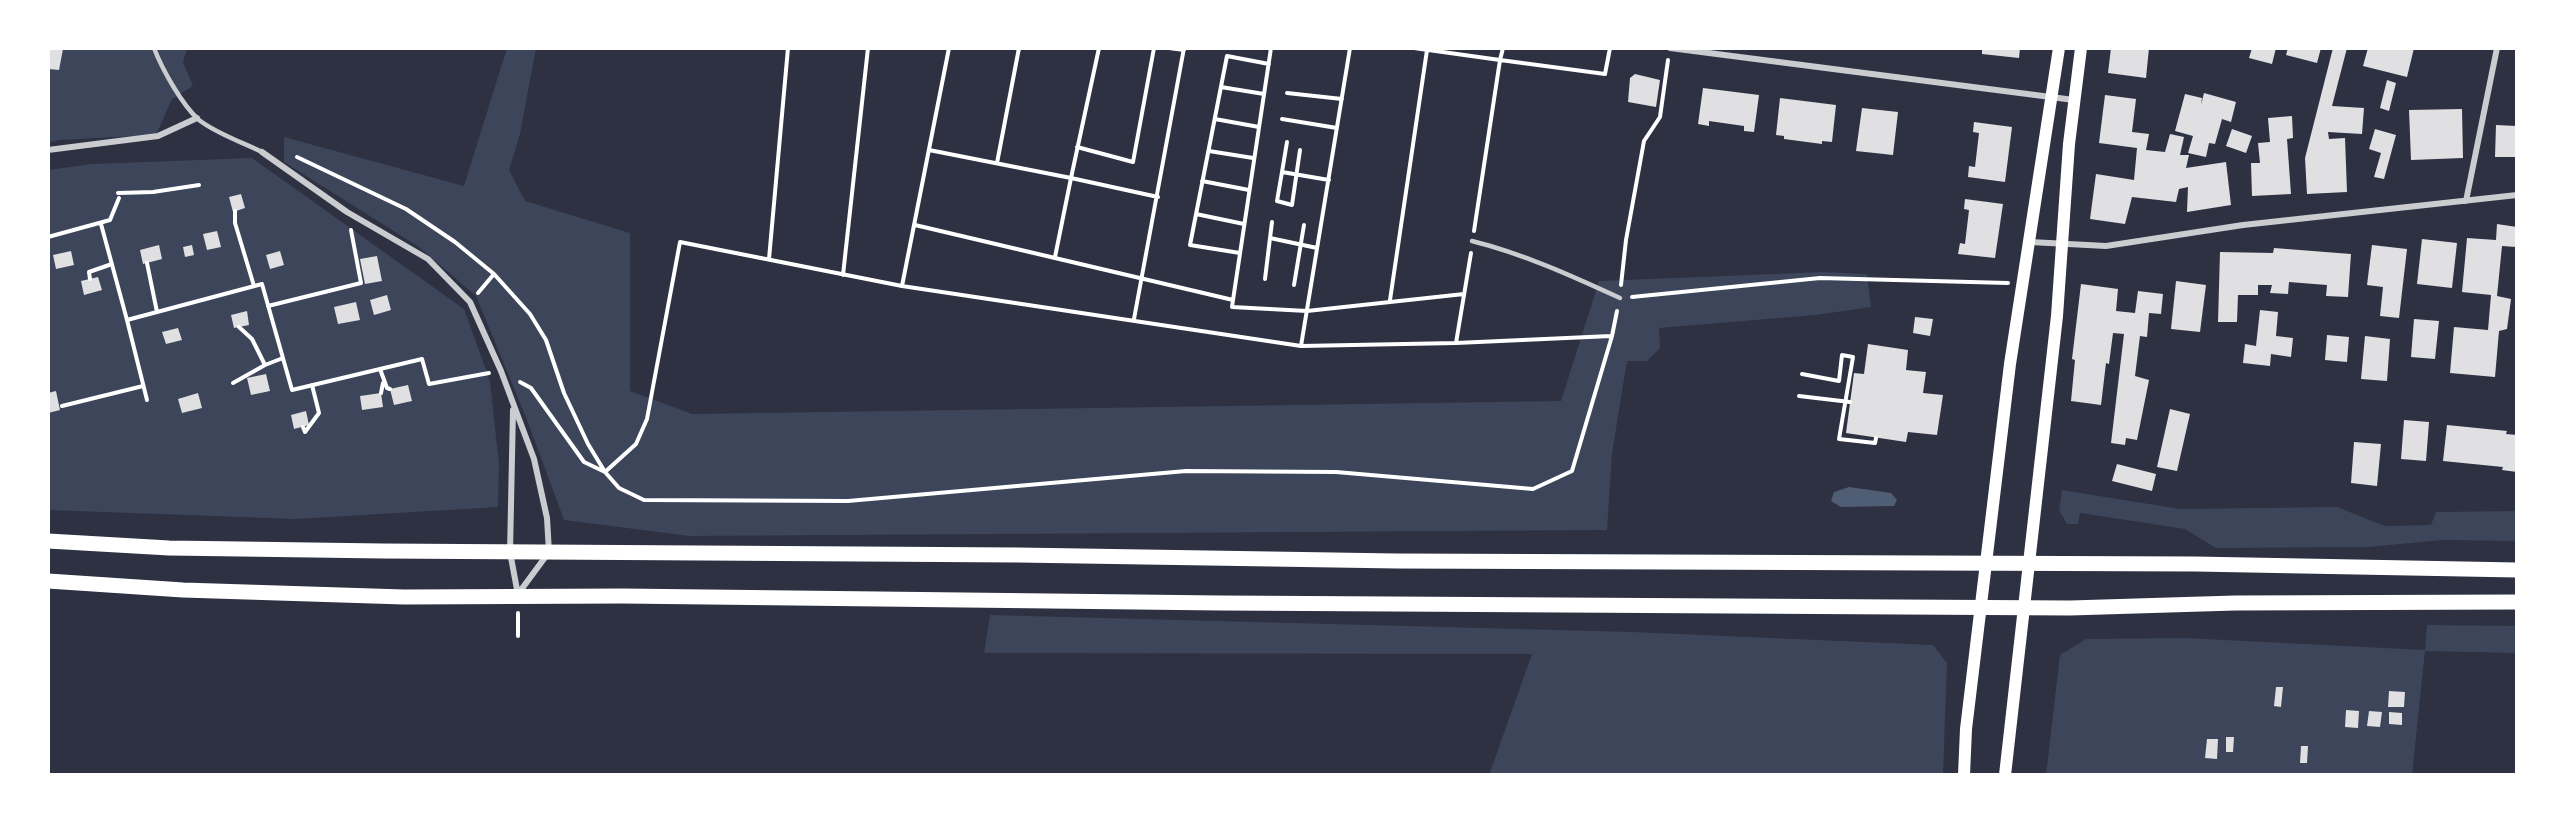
<!DOCTYPE html>
<html>
<head>
<meta charset="utf-8">
<style>
  body { margin:0 }
  #map { position:relative; width:2565px; height:823px; overflow:hidden; background:#2d3142; font-family:"DejaVu Sans",sans-serif }
  canvas { display:block }
  .frame { position:absolute; inset:0; border:50px solid #fff; pointer-events:none }
</style>
</head>
<body>
<div id="map">
<canvas width="2565" height="823"></canvas>
<div class="frame"></div>
</div>
<script>
const context = document.querySelector('canvas').getContext('2d');
context.lineJoin = 'round';
function fillPath(path, color) {
  context.fillStyle = color;
  context.fill(path, 'evenodd');
}
function stroke(path, color, width, dash) {
  context.strokeStyle = color;
  context.lineWidth = width;
  context.lineCap = dash ? 'butt' : 'round';
  context.setLineDash(dash || []);
  context.stroke(path);
}
const green = new Path2D(`
  M48,48H187L183,62L193,86L172,99L156,135L59,140L48,143Z
  M507,48H536L520,134L509,170L525,201L630,233V391L692,414L1561,401L1599,281L1823,272L1867,274L1871,307L1816,315L1659,328L1660,348L1647,361H1627L1612,453L1607,530L689,536L564,520L527,420L476,296L419,247L284,162V137L464,186Z
  M252,158L464,309L490,381L499,464L498,507L296,519L48,510V170L92,164Z
  M2062,490L2180,509L2337,507L2385,526L2431,525L2436,512L2517,511V541L2442,540L2369,547L2216,548L2185,529L2080,513L2078,524H2067L2059,510Z
  M990,615L1633,632L1933,645L1947,663L1943,775H1489L1532,654L984,653Z
  M2427,625L2517,626V653L2425,651L2412,775H2046L2060,655L2086,639L2185,638L2425,650Z`);
const water = new Path2D(`
  M1849,487L1891,493L1897,500L1894,506L1841,507L1831,501L1834,492Z`);
const building = new Path2D(`
  M49,48L63,49L59,70L48,69Z
  M1982,48H2020L2019,58L1982,54Z
  M2111,48H2149L2146,78L2108,73Z
  M2252,48H2276L2272,64L2249,58Z
  M2288,48H2321L2317,63L2286,55Z
  M2333,48H2347L2332,106L2364,108L2362,134L2328,132L2329,139L2345,138L2347,192L2307,194L2305,158Z
  M2368,48H2414L2407,77L2363,66Z
  M1635,74L1660,80L1656,107L1628,102L1630,78Z
  M2387,80L2396,83L2389,111L2380,108Z
  M1703,88L1759,95L1754,132L1744,131V126L1709,121V126L1698,124Z
  M2204,93L2236,102L2231,122L2222,119L2215,144L2209,143L2206,157L2188,153L2193,136L2175,131L2185,94L2202,98L2201,105Z
  M2105,95L2136,99L2132,132L2149,134L2146,150L2165,152L2170,134L2184,137L2180,155H2189L2186,168L2226,162L2231,205L2187,212L2188,187L2179,189L2176,202L2132,197L2125,224L2090,219L2096,174L2134,180L2137,148L2099,143Z
  M1780,98L1836,105L1832,142L1822,141V144L1784,139V136L1776,135Z
  M1862,108L1898,112L1893,155L1856,151Z
  M2462,109L2463,158L2411,160L2409,110Z
  M2292,116L2293,138L2287,139L2291,194L2252,196L2251,163H2260L2258,143L2270,142L2268,118Z
  M1974,122L2012,127L2005,182L1968,177L1969,166L1975,167L1979,133L1973,132Z
  M2496,125L2517,126V157H2495Z
  M2232,129L2252,136L2246,153L2226,146Z
  M2375,129L2396,135L2384,179L2374,177L2381,153L2369,149Z
  M241,194L245,208L233,212L229,197Z
  M1965,199L2003,204L1995,258L1958,254L1960,243L1965,244L1969,210L1964,209Z
  M2497,224L2517,227L2516,247L2502,246L2497,296L2511,299L2507,329L2499,331L2495,377L2450,373L2454,327L2488,330L2491,295L2462,292L2467,238L2496,240Z
  M217,231L221,247L207,250L203,234Z
  M2422,239L2457,243L2452,288L2417,284Z
  M159,245L162,259L143,264L140,250Z
  M192,245L194,255L185,257L183,247Z
  M2372,245L2407,249L2399,318L2380,316L2383,287L2367,285Z
  M2274,248L2351,254L2348,297L2326,296L2327,285L2289,282L2288,294L2270,293L2272,285H2258V295H2238L2237,322H2218L2220,252L2273,253Z
  M71,251L74,265L56,269L53,255Z
  M280,251L284,265L270,269L266,255Z
  M377,256L382,281L365,284L360,259Z
  M98,277L102,290L84,295L81,281Z
  M2176,281L2206,285L2200,332L2171,329Z
  M2081,284L2118,289L2116,311L2135,313L2138,291L2163,294L2161,314L2149,313L2147,337L2140,336L2135,376L2149,380L2137,440L2126,438L2125,445L2111,443L2124,334L2113,333L2109,364L2106,363L2101,405L2071,401L2075,360L2072,359Z
  M387,295L391,310L374,315L370,300Z
  M356,302L360,320L338,324L334,307Z
  M2260,310L2278,312L2276,336L2293,338L2291,357L2271,354L2270,366L2243,363L2245,344L2256,346Z
  M247,311L249,325L234,328L231,315Z
  M1915,317L1933,319L1930,336L1913,333Z
  M2414,319L2439,321L2435,359L2411,357Z
  M178,328L182,340L166,344L162,332Z
  M2327,335L2349,337L2347,362L2325,360Z
  M2365,336L2390,339L2387,381L2361,379Z
  M1868,344L1908,350L1906,370L1926,372L1923,393L1943,395L1937,435L1908,432L1906,442L1846,433L1854,373L1864,374Z
  M266,374L270,391L251,395L247,378Z
  M408,385L412,401L394,405L390,389Z
  M56,391L60,410L48,413V393Z
  M198,393L202,408L182,413L178,399Z
  M381,393L383,407L362,410L360,396Z
  M2170,409L2190,414L2177,471L2157,467Z
  M306,411L309,425L294,429L291,415Z
  M2404,420L2429,422L2426,461L2401,459Z
  M2447,425L2507,431L2506,434L2517,435V472L2502,470L2503,467L2443,461Z
  M2354,442L2381,444L2377,486L2351,483Z
  M2117,464L2156,474L2152,491L2112,481Z
  M2276,687H2283L2281,707L2274,706Z
  M2389,691L2405,692L2404,707H2388Z
  M2346,710L2359,711L2358,728L2345,727Z
  M2369,711L2382,712L2380,727L2367,726Z
  M2389,712L2402,713V725L2389,724Z
  M2226,737H2234L2233,752H2226Z
  M2207,739H2218L2217,759L2205,758Z
  M2301,746H2308L2307,763H2300Z`);
const path = new Path2D(`
  M1169,48L1184,50
  M1414,48L1500,60L1503,48
  M1221,87L1264,94
  M1287,93L1342,99
  M1215,119L1259,127
  M1282,119L1337,128
  M1077,147L1133,162L1154,48
  M929,150L1071,178L1099,48
  M1300,150L1292,205L1277,201L1282,172L1329,180
  M1209,151L1253,158
  M297,157L406,209L455,242L494,274L530,314L546,340L564,393L588,444L605,472L619,488L644,500L848,501L1186,471L1336,472L1533,489L1572,471L1612,336L1617,311
  M997,163L1019,48
  M1282,172L1287,142
  M1202,181L1249,190
  M118,193L153,192L199,185
  M235,211V223L254,286
  M1196,214L1244,224
  M101,224L127,320L262,284L292,390L422,359L429,384L489,373
  M915,225L1233,300L1271,48
  M1474,231L1500,60L1605,74L1610,48
  M48,237L110,220L119,198
  M1270,238L1272,222
  M1240,253L1190,245L1227,56L1269,64
  M1055,257L1071,178L1158,197
  M769,259L788,48
  M147,263L157,312
  M843,275L868,48
  M90,279L89,272L112,264
  M1265,279L1270,238L1317,248
  M1294,285L1304,225
  M1621,285L1626,240L1644,141L1660,117L1668,60
  M902,286L949,48
  M478,293L494,274
  M1632,297L1820,278L2008,283
  M1233,300L1232,307L1307,311L1464,294
  M1390,300L1427,50
  M268,306L361,283L351,230
  M1134,319L1184,48
  M127,320L147,400
  M239,327L252,339L265,365
  M1456,343L1611,336
  M1301,346L1350,48
  M380,369L387,388L390,389
  M1802,374L1839,381L1842,355L1853,357L1839,439L1875,443L1876,438
  M520,382L531,388L584,462L605,472L636,444L647,419L680,242L902,286L1301,346L1456,343L1471,253
  M233,383L265,365L283,358
  M381,393L383,383
  M1799,396L1850,402
  M62,406L143,386
  M303,427L305,432L319,413L312,385
  M518,636V613`);
const service = new Path2D(`
  M154,48C162,69 182,105 199,120C217,134 242,142 262,152
  M1472,241C1524,254 1572,276 1620,298`);
const minor = new Path2D(`
  M1670,48L2074,100
  M48,150L158,136L197,118
  M262,152L347,212L428,259L470,302L501,371L534,459L547,518L549,552L518,594
  M2466,201L2497,48
  M2030,242L2106,246L2243,225L2517,195
  M513,410L510,552L518,595`);
const secondary = new Path2D(`
  M1964,775L1966,729L2010,364L2059,48
  M2005,775L2057,316L2069,144L2081,48`);
const primary = new Path2D(`
  M48,541L169,548L383,551L1018,555L1397,561L2195,564L2517,570
  M48,581L183,590L404,597L622,596L1221,603L2070,608L2235,603L2517,602`);
fillPath(green, '#3c4559');
fillPath(water, '#4f5d75');
fillPath(building, '#e0e0e3');
stroke(path, '#fff', 4);
stroke(service, '#caccd0', 4.5);
stroke(minor, '#caccd0', 6);
stroke(secondary, '#fff', 12);
stroke(primary, '#fff', 15);
</script>
</body>
</html>
